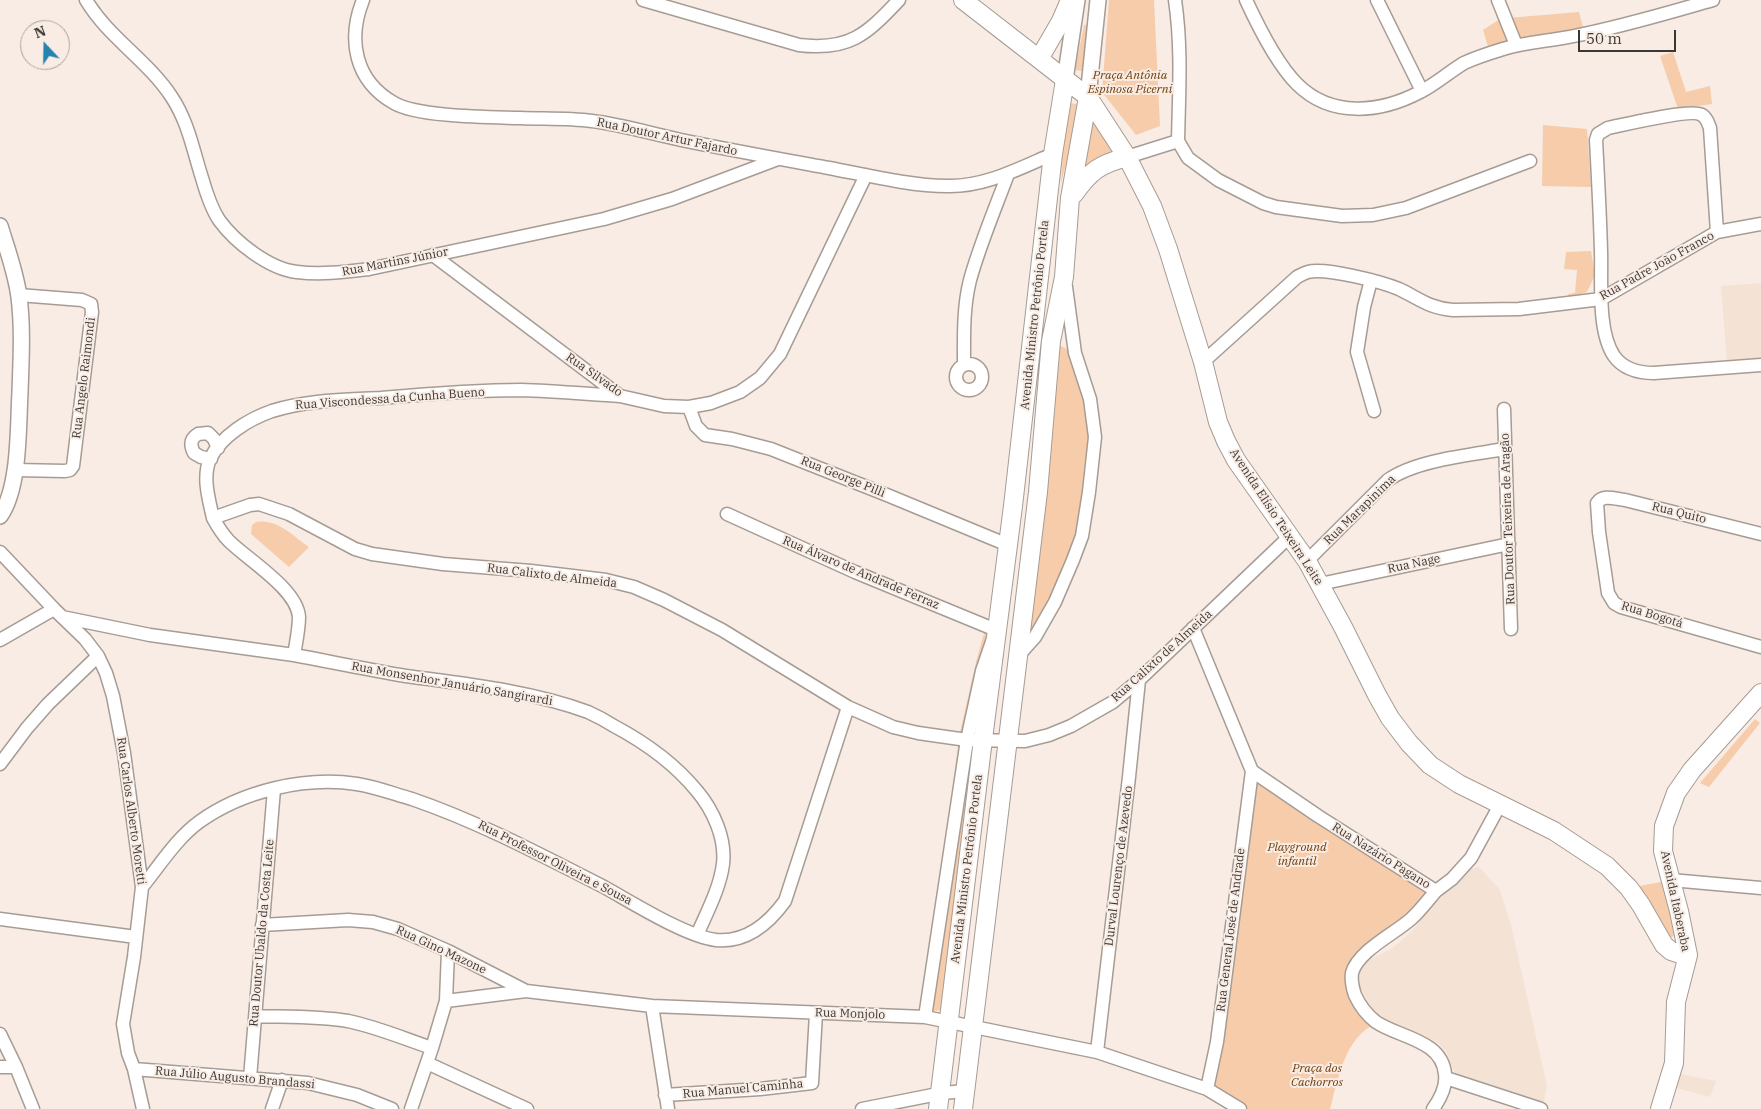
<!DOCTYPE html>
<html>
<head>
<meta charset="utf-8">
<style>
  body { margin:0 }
  #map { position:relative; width:1761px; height:1109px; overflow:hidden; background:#f8ece4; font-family:"IBM Plex Serif",serif }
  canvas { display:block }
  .north { position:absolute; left:20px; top:20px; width:50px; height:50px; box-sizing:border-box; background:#f8ece4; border:1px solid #aca49e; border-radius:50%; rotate:339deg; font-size:14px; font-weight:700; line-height:20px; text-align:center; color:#3b3734 }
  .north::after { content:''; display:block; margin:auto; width:18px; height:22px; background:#2882b0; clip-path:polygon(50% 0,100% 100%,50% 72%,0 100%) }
  .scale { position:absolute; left:1578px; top:30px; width:98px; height:22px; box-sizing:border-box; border:2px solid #3b3734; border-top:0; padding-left:6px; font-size:15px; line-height:18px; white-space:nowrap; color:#3b3734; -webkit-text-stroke:4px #f8ece4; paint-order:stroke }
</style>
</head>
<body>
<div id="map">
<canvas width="1761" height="1109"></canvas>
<div class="north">N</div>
<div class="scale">50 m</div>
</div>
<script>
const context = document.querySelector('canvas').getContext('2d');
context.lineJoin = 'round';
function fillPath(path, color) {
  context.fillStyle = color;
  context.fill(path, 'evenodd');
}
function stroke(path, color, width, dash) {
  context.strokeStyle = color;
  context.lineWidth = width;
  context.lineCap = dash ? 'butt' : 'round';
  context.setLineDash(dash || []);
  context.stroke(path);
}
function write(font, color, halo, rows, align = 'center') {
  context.font = font + ' "IBM Plex Serif",serif';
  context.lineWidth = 4;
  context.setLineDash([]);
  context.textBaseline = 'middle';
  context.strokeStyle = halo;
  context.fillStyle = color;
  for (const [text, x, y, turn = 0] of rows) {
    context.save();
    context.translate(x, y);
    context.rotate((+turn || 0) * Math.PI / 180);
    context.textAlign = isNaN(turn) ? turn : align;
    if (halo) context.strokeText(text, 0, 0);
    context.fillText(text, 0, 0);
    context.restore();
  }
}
const built = new Path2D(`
  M1761,283V359L1727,361L1721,286Z
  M1479,867L1500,890L1511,925L1547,1086L1543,1105L1456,1076L1446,1051L1437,1042L1384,1018L1372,1009L1360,987L1359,974L1366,962L1394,947L1414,929L1436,901L1467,870Z
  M1680,1074L1716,1081L1710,1097L1677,1088Z`);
const green = new Path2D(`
  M1109,0H1154L1160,126L1136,135L1102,92Z
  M1579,12L1584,31L1515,43L1508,18Z
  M1500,19L1508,39L1504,46L1489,50L1483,30Z
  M1084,25H1089L1082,71L1075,70Z
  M1673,52L1686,92L1710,86L1712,104L1678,109L1660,56Z
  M1088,97L1127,157L1070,198Z
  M1069,103L1077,104L1079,109L1061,184L1064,131Z
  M1543,125L1587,129L1591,187L1542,186Z
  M1591,251L1595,275L1587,292L1567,299L1568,294L1575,293L1577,270L1564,269L1566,252Z
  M1051,341L1075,353L1095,437L1073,560L1018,656Z
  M256,522C277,518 293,536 309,547L289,567L251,534L252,525Z
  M985,630H996L951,1010L926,1011L959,737L976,662Z
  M1755,719L1760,723L1709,787L1700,783Z
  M1252,771L1436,891L1359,961L1352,988L1377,1023C1345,1036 1338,1079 1330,1109H1240L1207,1089Z
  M1671,880L1678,935L1671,937H1664L1629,888Z`);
const minor = new Path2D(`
  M86,0C108,37 147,60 171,96C188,121 193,150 202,178C206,192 211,208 219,220C235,242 269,269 297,272C321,275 344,272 369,269L604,219L672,199L778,159
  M363,0C347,40 355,81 394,103C418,117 490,117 520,118C544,119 568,118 592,121C619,124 653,134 681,140C730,150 780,159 829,168C866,175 911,186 947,186C985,187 1020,168 1053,154
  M643,0L799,45C849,51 866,35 899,0
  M1175,0C1182,47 1179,93 1178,141
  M1246,0C1258,26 1277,64 1297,84C1331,118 1380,113 1420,92C1436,84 1449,72 1464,63C1477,57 1490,53 1503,49C1526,42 1550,41 1574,36C1621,27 1667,13 1713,0
  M1377,0L1422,91
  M1498,0L1516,45
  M1178,141L1188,158L1218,180L1263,203L1276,207L1342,216L1373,215L1406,208L1530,161
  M1127,157L1178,141
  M1717,232L1710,128C1708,123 1707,118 1702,115C1692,108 1623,125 1608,128L1598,134L1596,140C1598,177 1600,214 1601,251C1602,280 1597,331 1614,356C1624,370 1639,373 1654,373L1761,365
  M433,255L620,396L664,406L689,407L711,403L740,392L760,378L780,354L866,175
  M1371,280L1364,307L1357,352L1374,411
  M1203,362L1297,277C1301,275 1304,273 1308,272C1325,267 1382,282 1399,289C1420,299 1429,308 1453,310L1519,309L1601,299L1717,232L1761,224
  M956 377a13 13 0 1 1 26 0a13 13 0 1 1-26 0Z
  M964,365C964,336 963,308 970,280C980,244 995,209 1008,174
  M689,407L696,426L705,435L732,439L771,449L887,495L1008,545
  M1504,409L1511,629
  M211,459L201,457L194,453C190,445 190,439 198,434L208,433L214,439L218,448
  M15,470L65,471L70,470L73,466L92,312L91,304L82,300L19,295
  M727,514L855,572L996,630L982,671L967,740L925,1017
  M213,518C209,500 202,477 210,459C221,436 249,419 272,411C307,400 345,400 381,398C427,394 475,390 521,390C554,391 587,394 620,396
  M1761,534L1625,500C1615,499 1603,494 1597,503L1599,532L1608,593L1614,603L1621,607L1761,647
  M0,552L54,609L85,639L98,656L106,673L113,696L124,753L142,887L134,957L123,1024L128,1053L134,1069L143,1109
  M1307,561L1388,480C1416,460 1470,455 1505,449
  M1320,584L1509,544
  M62,617L150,635L294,655C296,643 299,629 299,617C297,589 248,560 229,541C222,534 218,527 213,518L250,505L259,504L289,514L355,549L372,554L443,564L531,571L606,580L634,587L664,600L722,630L848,707L893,727L918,733L967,740L1025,741L1049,735L1071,726L1113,702L1139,680L1289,537
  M1193,628L1252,771L1318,816L1436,891C1428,900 1420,911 1411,919C1394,934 1358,951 1352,973C1351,980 1353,989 1355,995C1360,1006 1367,1015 1376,1022C1400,1038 1442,1040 1445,1074C1447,1087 1440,1099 1433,1109
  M0,640L54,609
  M294,655C332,662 369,670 406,676C465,684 532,691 588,712C597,716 606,721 614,726C646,743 674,763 697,791C713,810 726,838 723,864C720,888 707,912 697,935
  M1018,656L1035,637L1055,602L1073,560L1082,536L1089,492L1095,437L1090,399L1075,353L1066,287
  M0,764L27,728L48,704L98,656
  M1671,880L1761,888
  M142,887C160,865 176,839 199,822C242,791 305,776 357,784C376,787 394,794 412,799C479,822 541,855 604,887C633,903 685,936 716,940C747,943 769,923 785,901L848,707
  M1436,891L1452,879L1471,858L1501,803
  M0,919L136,937
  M262,925L348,920L373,922L398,929L448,951L526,991
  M446,1001L526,991L652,1006L925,1017L1097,1052L1207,1089L1240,1109
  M652,1006L668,1109
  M256,1016C286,1017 318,1016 348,1021C377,1027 405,1039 432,1048
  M0,1034L16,1067L33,1109
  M1097,1052L1129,777L1139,680
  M427,1063L527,1109
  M0,1067H16
  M134,1069L308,1083L357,1095L392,1109
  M250,1078L274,789
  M1446,1078L1541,1109
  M1207,1089L1217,1042L1252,771
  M665,1095L760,1089L812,1083L816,1013
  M272,1109L282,1080
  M411,1109L432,1048L446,1001L448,951
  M862,1109L943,1093L965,1091`);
const tertiary = new Path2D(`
  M1065,80L1077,0
  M1088,97L1098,0
  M0,226C7,249 16,273 19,297C23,329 21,361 20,392C18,427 20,488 0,516`);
const secondary = new Path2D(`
  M963,0L1088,97L1127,157L1152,206L1168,249L1203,362L1218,422L1226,441L1236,460L1307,561L1343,627L1377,695L1390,718L1409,743L1430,765L1459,784L1554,831L1607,866L1629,888L1641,905L1664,945L1671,951L1683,955H1688
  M1039,59L1061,21L1070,0
  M1074,194C1090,171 1100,164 1127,157
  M938,1109L983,739L1013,506L1053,154L1065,80
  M963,1109L1038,492L1051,341L1064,277L1070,198L1088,97
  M1660,1109L1674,1063L1676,1002L1688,955L1679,911L1663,851L1664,826L1676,793L1692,770L1761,693`);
const parkNames = [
  ["Praça Antônia",1130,76],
  ["Espinosa Picerni",1130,90],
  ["Playground",1297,848],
  ["infantil",1297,862],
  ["Praça dos",1317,1069],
  ["Cachorros",1317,1083]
];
const streetNames = [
  ["Rua Doutor Artur Fajardo",667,137,12],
  ["Rua Martins Júnior",395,262,-11],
  ["Rua Padre João Franco",1657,266,-29],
  ["Avenida Ministro Petrônio Portela",1035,315,-84],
  ["Rua Silvado",594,375,35],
  ["Rua Angelo Raimondi",84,378,-83],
  ["Rua Viscondessa da Cunha Bueno",390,399,-4],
  ["Rua George Pilli",843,477,22],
  ["Rua Marapinima",1360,510,-44],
  ["Rua Quito",1679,513,14],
  ["Avenida Elísio Teixeira Leite",1276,517,57],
  ["Rua Doutor Teixeira de Aragão",1508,519,-92],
  ["Rua Nage",1414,564,-12],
  ["Rua Álvaro de Andrade Ferraz",861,573,23],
  ["Rua Calixto de Almeida",552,576,7],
  ["Rua Bogotá",1652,615,17],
  ["Rua Calixto de Almeida",1162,656,-42],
  ["Rua Monsenhor Januário Sangirardi",452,684,10],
  ["Rua Carlos Alberto Moretti",131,811,82],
  ["Rua Nazário Pagano",1381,856,32],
  ["Rua Professor Oliveira e Sousa",555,863,27],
  ["Durval Lourenço de Azevedo",1119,866,-83],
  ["Avenida Ministro Petrônio Portela",967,869,-83],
  ["Avenida Itaberaba",1675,901,78],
  ["Rua General José de Andrade",1231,930,-83],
  ["Rua Doutor Ubaldo da Costa Leite",262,933,-85],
  ["Rua Gino Mazone",441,950,25],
  ["Rua Monjolo",850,1014,2],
  ["Rua Júlio Augusto Brandassi",235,1078,5],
  ["Rua Manuel Caminha",743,1089,-5]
];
fillPath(built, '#f4e2d4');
fillPath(green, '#f7ccaa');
stroke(minor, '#a69c94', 15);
stroke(tertiary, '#a69c94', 18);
stroke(secondary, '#a69c94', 20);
stroke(minor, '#fff', 12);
stroke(tertiary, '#fff', 15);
stroke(secondary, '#fff', 18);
write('italic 12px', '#6f3d09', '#f8ece4', parkNames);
write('12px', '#3b3734', '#f8ece4', streetNames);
</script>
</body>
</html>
